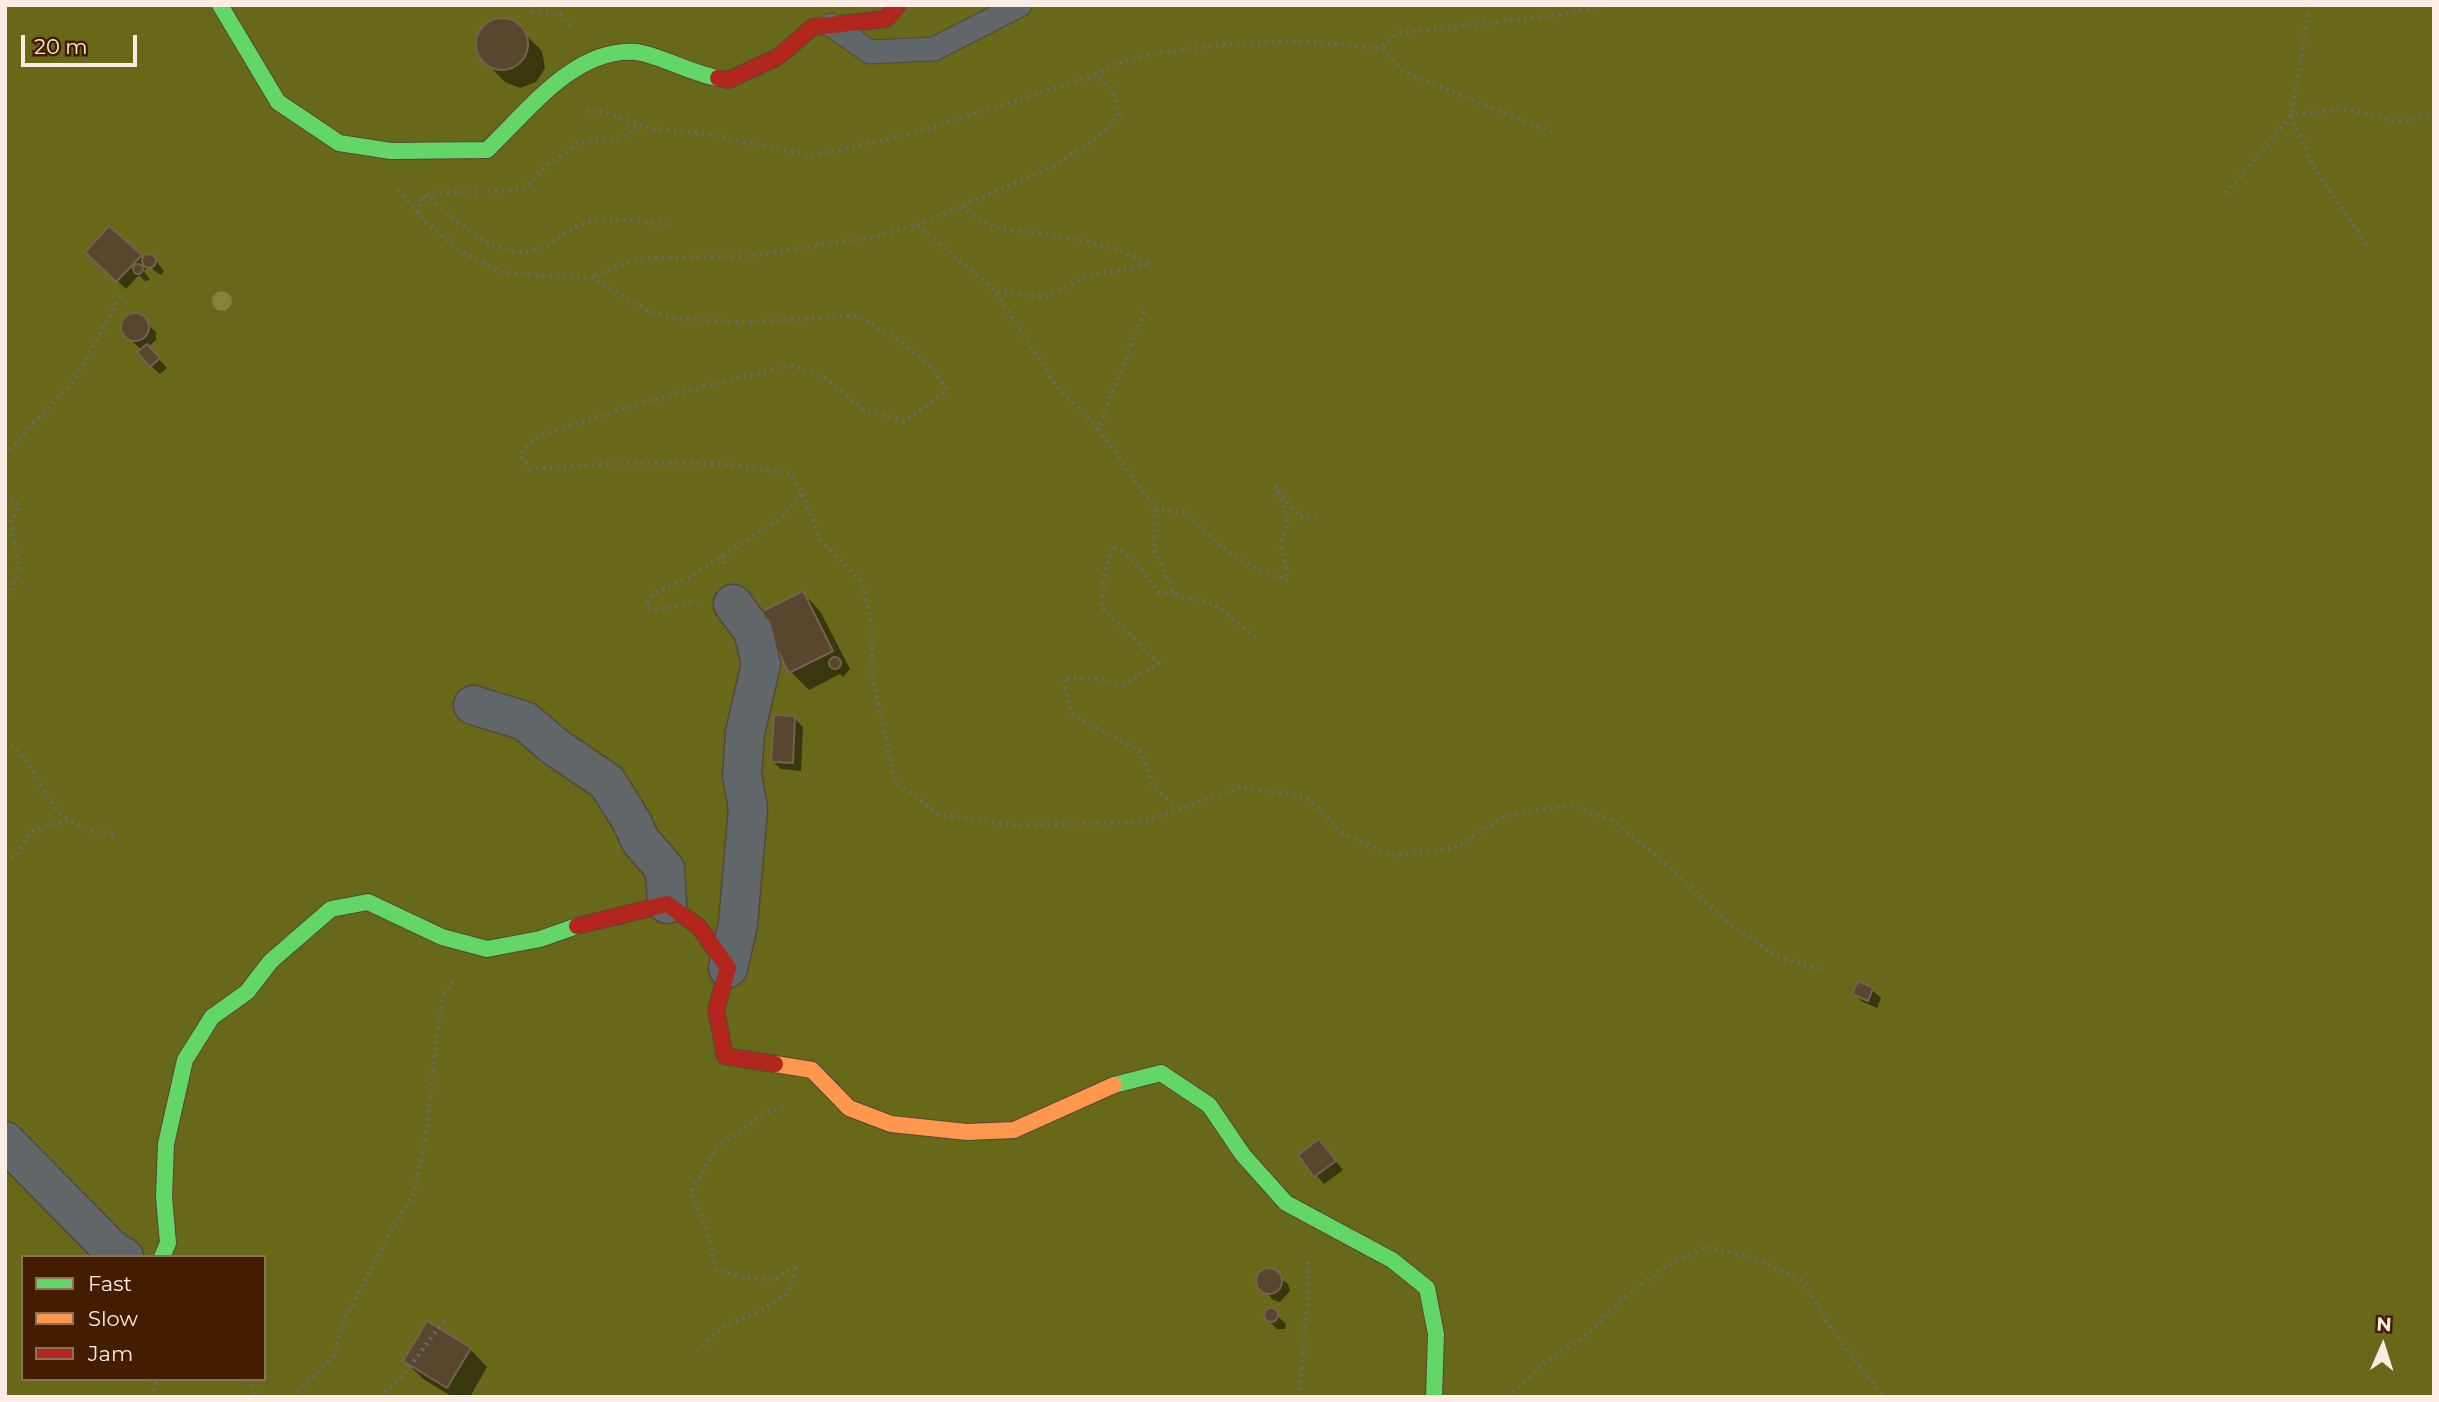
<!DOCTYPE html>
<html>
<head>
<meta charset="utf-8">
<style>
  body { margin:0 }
  #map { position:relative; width:2439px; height:1402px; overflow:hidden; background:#402a19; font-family:Montserrat,sans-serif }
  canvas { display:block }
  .frame { position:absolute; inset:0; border:7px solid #fbede6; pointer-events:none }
  .legend { position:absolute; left:21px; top:1255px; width:245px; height:126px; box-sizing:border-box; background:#441d00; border:2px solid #8d705c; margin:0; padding:9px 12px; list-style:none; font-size:21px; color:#fbede6 }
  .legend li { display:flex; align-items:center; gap:14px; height:35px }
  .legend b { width:35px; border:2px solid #8d705c }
  .north { position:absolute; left:2348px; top:1311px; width:70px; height:70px; -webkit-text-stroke:5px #441d00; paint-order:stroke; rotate:3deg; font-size:19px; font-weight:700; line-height:28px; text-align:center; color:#fbede6 }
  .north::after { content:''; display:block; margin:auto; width:24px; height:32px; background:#fbede6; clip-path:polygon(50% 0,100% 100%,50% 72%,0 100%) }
  .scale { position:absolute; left:21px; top:35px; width:116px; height:32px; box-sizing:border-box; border:4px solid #fbede6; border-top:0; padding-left:9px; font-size:21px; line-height:24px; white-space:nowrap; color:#fbede6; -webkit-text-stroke:5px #441d00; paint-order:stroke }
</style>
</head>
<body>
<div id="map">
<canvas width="2439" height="1402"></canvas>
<div class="frame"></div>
<ul class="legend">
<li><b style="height:9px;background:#63d668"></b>Fast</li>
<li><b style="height:9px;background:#ff974d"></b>Slow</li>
<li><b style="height:9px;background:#b3261e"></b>Jam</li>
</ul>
<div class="north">N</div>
<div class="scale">20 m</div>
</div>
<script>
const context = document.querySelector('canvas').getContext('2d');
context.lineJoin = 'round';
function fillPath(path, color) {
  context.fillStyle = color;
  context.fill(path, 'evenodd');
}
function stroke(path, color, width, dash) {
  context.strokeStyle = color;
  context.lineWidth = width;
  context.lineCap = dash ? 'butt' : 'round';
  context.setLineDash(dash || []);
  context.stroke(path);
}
const forest = new Path2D(`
  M5,5H2434V1397H5ZM23,1257H264V1379H23Z`);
const shadow = new Path2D(`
  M512,21L542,51L545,68L536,82L520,88L505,82L486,63L480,56L477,40L490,23Z
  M109,228L145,261L148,256L155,259L164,271L161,275L148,266L144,271L150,280L145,281L139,275L126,289L87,252Z
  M137,315L156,332V340L148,347L167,368L160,374L151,366L144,349L139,348L124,332L123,324L130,316Z
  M803,593L820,611L850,669L843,677L840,674L809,690L791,672Z
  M794,718L803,727L801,771L781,769L772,761Z
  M1872,990L1881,998L1877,1008L1863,1002L1854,994Z
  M1319,1141L1343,1170L1324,1184L1300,1156Z
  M1269,1270L1288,1284L1290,1291L1280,1302L1273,1300L1258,1281L1259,1275Z
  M1271,1310L1286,1324L1285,1329H1277L1268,1320L1265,1315Z
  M470,1349L487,1367L470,1397H453L423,1379L405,1361Z`);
const building = new Path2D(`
  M476 44a26 26 0 1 1 52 0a26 26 0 1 1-52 0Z
  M109,226L142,255L116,282L85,252Z
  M142 261a7 7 0 1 1 14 0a7 7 0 1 1-14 0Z
  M133 269a5 5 0 1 1 10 0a5 5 0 1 1-10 0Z
  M121 327a14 14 0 1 1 28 0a14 14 0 1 1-28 0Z
  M147,344L160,358L150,367L137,352Z
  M803,591L833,651L789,673L759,613Z
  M829 663a6 6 0 1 1 12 0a6 6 0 1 1-12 0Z
  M774,715L795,716L793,763L771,762Z
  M1858,981L1873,988L1868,1001L1852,994Z
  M1319,1139L1336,1161L1314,1177L1298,1155Z
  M1256 1281a13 13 0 1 1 26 0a13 13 0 1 1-26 0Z
  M1264 1315a7 7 0 1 1 14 0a7 7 0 1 1-14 0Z
  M427,1321L471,1348L447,1388L403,1361Z`);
const path = new Path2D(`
  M529,5L533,12L560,14L574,29
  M1095,75L1110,65L1158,53L1236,43L1312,42L1381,48
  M586,111L603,112L654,129L709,134L812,156L918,132L1095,75L1113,89L1119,116L1090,143L1052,167L917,225L873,237L746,256L637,259L592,277
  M1552,132L1403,72L1381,48L1398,33L1552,16L1605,5
  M398,190L426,222L460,251L504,273L592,278L648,311L676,318L742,323L857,315L906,345L933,368L947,391L904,421L864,410L826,379L791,365L647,401L536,437L520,455L530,469C617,464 706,456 792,474L802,494L785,515L693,575L653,594L646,605L656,610L697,601
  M488,191L524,189L544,168L579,142L620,139L639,125
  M2226,193L2291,116L2309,7
  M425,195C452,213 472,240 504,249C548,262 558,228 592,221C613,217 651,222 672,226
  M961,207L993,227L1081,240L1124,252L1150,264L1087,276L1046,297L996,291
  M419,213L420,201L430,193L480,192
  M917,225L995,291L1055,384L1098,429L1145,310
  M2366,244L2313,166L2291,116L2341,108L2400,122L2434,114
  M1098,429L1155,509L1154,549L1174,594L1214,604L1259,640
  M5,455L75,379L122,293
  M5,494L19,506L11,521L19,571L5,601
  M802,494L821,540L863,584L872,629V675L895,781L938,814L1017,826L1146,821L1241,787L1306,797L1341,832L1389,855L1452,849L1507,815L1571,805L1611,820L1654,853L1725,920L1776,956L1821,970
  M1155,509L1188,513C1216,546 1246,570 1289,580L1281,546L1287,519L1276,486L1300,517H1322
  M721,555L725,567
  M1174,594L1159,592L1134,561L1113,545L1103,580L1102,608L1159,663L1123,685L1095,678H1064L1071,714L1141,752L1153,786L1177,808
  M5,741C37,760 44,807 69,819
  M5,861L16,856L31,831L69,820L91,831L116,835
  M703,1346L723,1326L758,1312L788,1293L797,1265L773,1280L741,1277L716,1270L709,1238L691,1192L717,1147L765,1113L783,1107
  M249,1379L258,1397
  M151,1397L158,1379
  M293,1397L334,1356L344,1321L391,1231L414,1193L426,1136L437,1034L444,994L454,981
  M380,1397L405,1373L445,1319
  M1299,1397L1309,1283L1308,1259
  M1508,1397L1543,1364L1586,1335L1625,1297L1663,1268L1706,1247L1752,1257L1803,1281L1832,1330L1884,1397`);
const lane = new Path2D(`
  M831,25L870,52L934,49L1020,5`);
const street = new Path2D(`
  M473,705L525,721L554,746L607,782L632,822L640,840L665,869L667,904
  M728,968L738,924L748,808L742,775L745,733L761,664L753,631L733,604
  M5,1141L113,1251L124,1257`);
const fast = new Path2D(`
  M220,5L278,102L339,143L391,151L487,150C527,112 575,47 636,52C657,54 692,74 718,78
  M1114,1085L1161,1073L1209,1105L1243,1155L1286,1203L1392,1260L1427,1288L1436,1334L1434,1397
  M162,1257L168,1243L164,1197L166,1144L185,1060L212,1017L247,992L271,961L331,909L368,902L442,937L487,949L540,939L577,926`);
const slow = new Path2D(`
  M775,1064L812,1070L849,1108L891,1124L967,1132L1014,1130L1114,1085`);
const jam = new Path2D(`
  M718,78L728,80L778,57L813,27L886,19L898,5
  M577,926L667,904L699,927L728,968L716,1009L725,1056L775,1064`);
const trees = [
  [222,301]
];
fillPath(forest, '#676919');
fillPath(shadow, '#0007');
fillPath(building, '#59462e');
stroke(building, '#746250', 2);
stroke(lane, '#574639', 25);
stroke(street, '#574639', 41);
stroke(fast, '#574639', 18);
stroke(slow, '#574639', 18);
stroke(jam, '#574639', 18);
stroke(path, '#6b6966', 4.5, [2, 5]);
stroke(lane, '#616668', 23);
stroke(street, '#616668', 38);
stroke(fast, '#63d668', 16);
stroke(slow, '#ff974d', 16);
stroke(jam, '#b3261e', 16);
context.fillStyle = '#86813b';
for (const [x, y] of trees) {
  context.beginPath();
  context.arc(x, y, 10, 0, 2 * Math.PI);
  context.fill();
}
</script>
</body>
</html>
